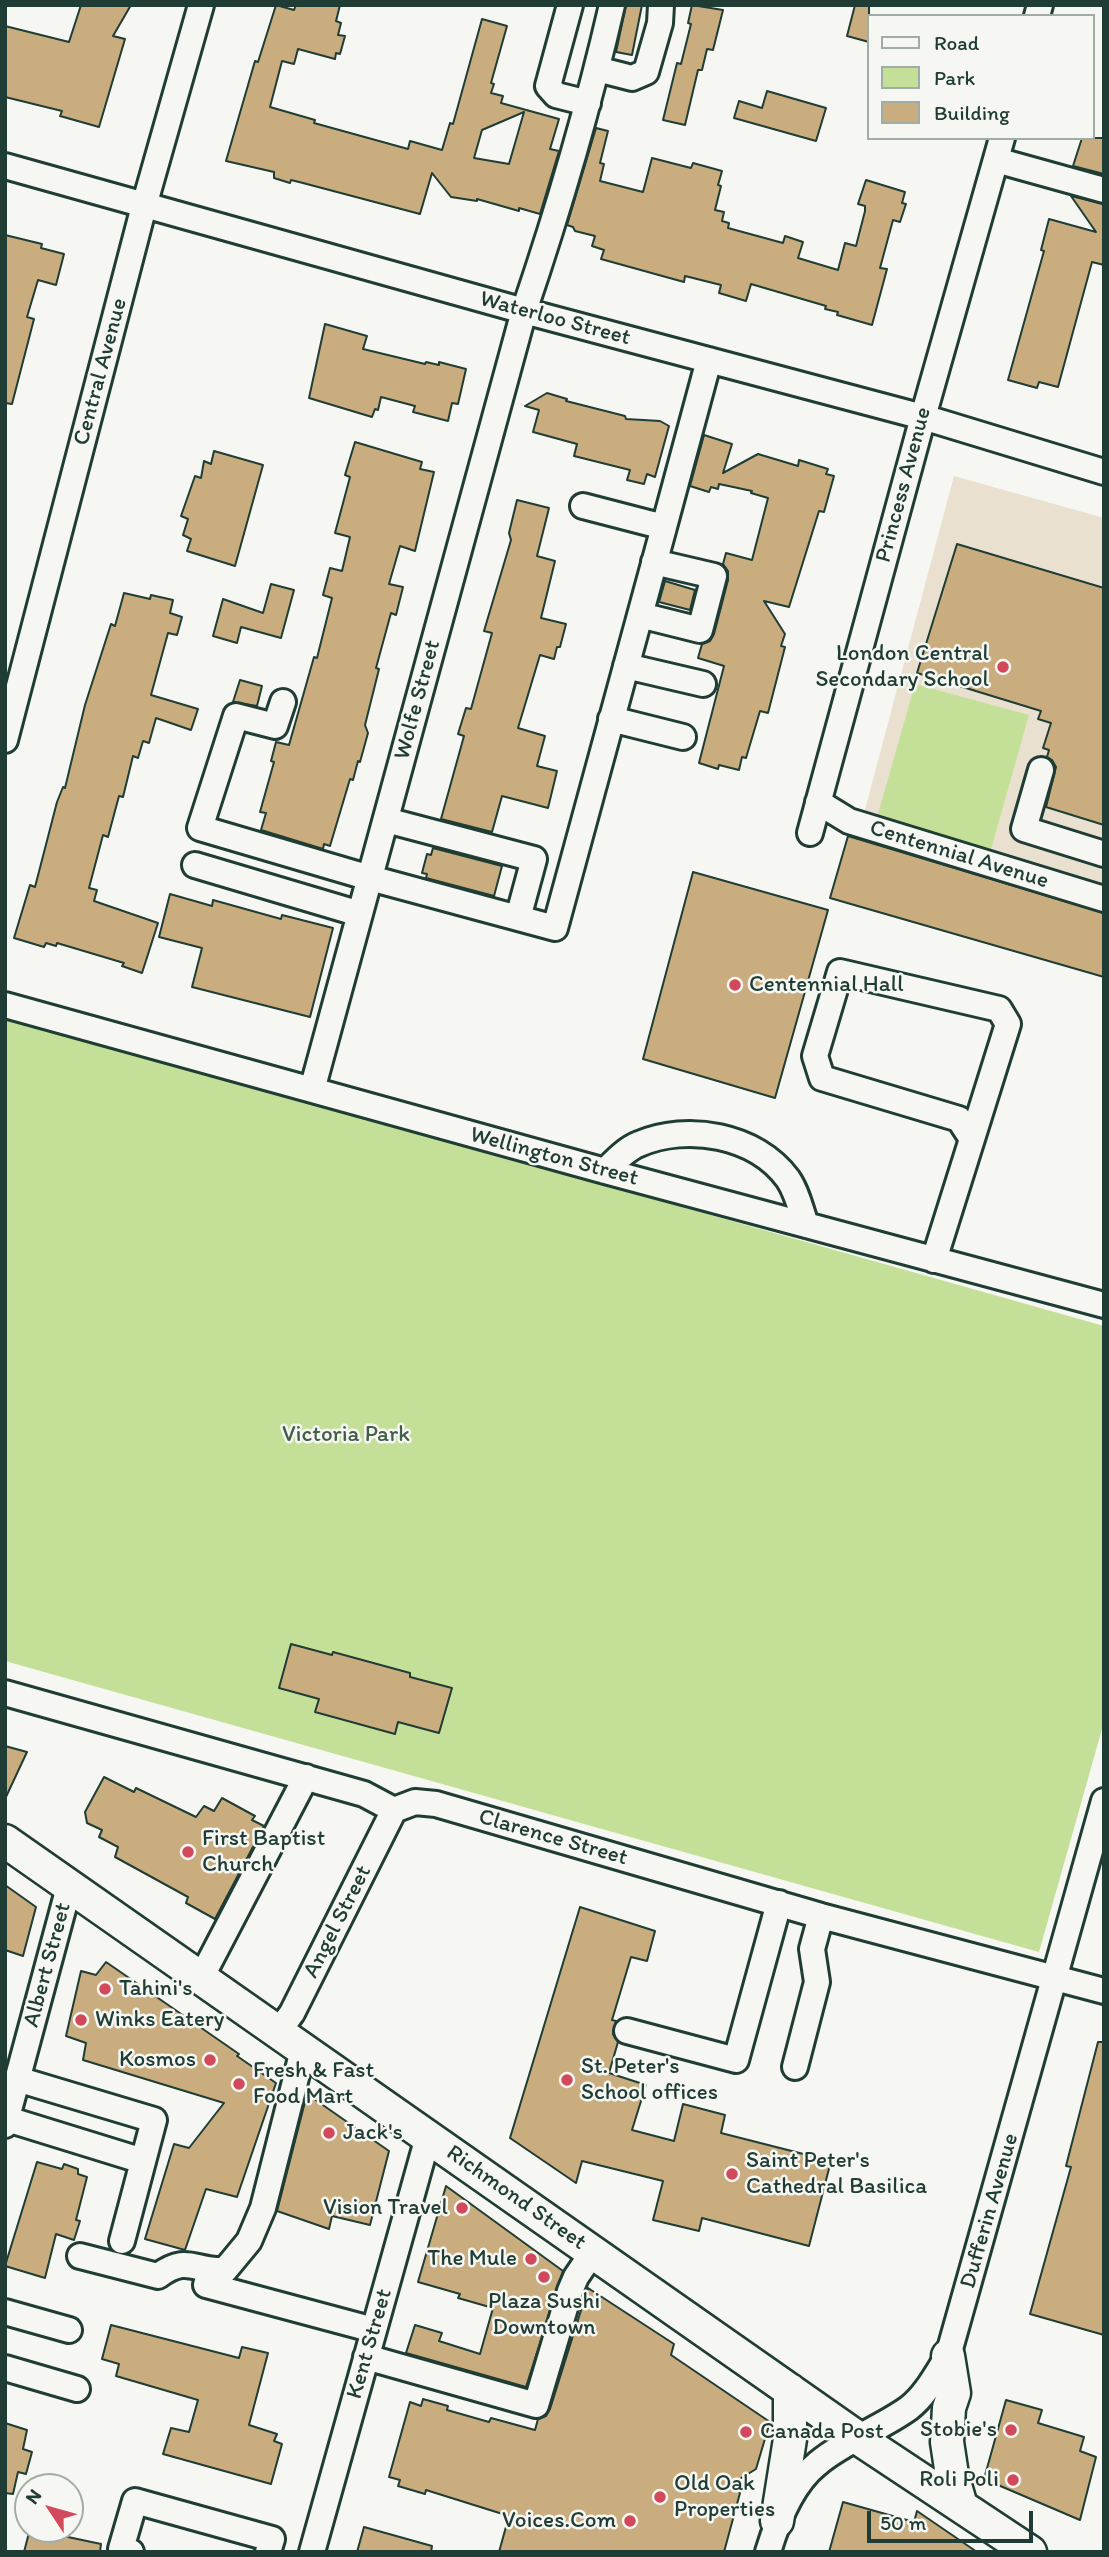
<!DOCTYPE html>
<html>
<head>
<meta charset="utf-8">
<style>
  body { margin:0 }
  #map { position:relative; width:1109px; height:2557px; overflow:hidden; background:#f6f6f2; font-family:Itim,sans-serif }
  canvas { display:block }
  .frame { position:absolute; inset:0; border:7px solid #1f3d34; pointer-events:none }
  .legend { position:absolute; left:867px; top:14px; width:228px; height:126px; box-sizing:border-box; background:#f6f6f2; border:2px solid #a0aca6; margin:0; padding:9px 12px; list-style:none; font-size:21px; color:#1f3d34 }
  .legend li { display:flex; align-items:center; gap:14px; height:35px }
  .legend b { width:35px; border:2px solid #a0aca6 }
  .north { position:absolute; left:14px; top:2473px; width:70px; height:70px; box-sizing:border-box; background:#f6f6f2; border:2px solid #a0aca6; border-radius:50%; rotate:306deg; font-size:19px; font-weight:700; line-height:28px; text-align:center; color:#1f3d34 }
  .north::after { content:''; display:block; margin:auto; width:24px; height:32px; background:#d1495b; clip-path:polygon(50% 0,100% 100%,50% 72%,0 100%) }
  .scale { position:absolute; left:867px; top:2511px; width:166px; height:32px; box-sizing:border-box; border:4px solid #1f3d34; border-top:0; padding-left:9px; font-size:21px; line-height:24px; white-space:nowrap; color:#1f3d34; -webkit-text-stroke:5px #f6f6f2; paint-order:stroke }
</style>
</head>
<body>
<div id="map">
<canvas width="1109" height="2557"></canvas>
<div class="frame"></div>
<ul class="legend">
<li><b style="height:9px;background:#f6f6f2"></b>Road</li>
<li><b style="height:19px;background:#c4e098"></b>Park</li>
<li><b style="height:19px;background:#caad7f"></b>Building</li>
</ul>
<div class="north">N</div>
<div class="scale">50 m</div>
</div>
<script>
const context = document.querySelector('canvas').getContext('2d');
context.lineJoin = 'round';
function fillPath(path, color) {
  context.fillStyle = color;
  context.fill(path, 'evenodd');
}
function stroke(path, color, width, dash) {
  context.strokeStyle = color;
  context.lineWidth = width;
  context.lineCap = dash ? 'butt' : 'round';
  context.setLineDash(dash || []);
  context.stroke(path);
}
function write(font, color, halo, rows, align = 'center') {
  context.font = font + ' Itim,sans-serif';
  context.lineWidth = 5;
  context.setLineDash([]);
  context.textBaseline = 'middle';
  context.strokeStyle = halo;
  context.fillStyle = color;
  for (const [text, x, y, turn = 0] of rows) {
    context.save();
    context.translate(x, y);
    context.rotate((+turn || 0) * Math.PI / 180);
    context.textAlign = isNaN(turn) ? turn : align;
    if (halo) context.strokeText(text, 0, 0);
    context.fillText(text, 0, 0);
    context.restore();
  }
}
const built = new Path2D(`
  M954,476L1104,518V886L863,817Z`);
const green = new Path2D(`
  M915,684L1029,715L990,853L876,821Z
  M5,1016L1104,1326V1722L1039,1952L5,1661Z`);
const building = new Path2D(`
  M81,5H131L113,36L125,39L99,127L60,116L62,111L5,97V26L69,42Z
  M276,5L294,10L296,5H340L336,21L341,23L338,35L345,36L340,54L336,53L335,59L298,49L294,64L282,61L270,107L315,120L314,123L408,149L410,141L442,150L450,123L453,124L482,19L507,26L491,83L494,84L491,93L503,96L501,103L559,119L550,149L559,151L540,214L519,208V211L477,199V201L451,197L432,173L420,214L303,183L291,180L290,183L274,178V172L226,161L255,61L258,62ZM524,112L509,164L474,158L482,130Z
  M626,5H642L632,55L616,52Z
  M692,5L723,10L713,50L707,49L702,70H698L685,125L663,120L677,63L681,64L691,24L688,23Z
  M855,5H869V42L847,36Z
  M767,91L826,108L816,141L734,118L739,101L762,108Z
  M596,128L608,131L600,163L604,164L600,181L643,192L652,158L691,168L693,163L722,171L718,185L721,186L715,210L724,212L722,221L729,223L728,228L783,243L785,236L803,242L798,258L838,270L845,243L856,246L865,211V206L858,204L866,180L905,192L902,203L906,204L900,222L893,220L880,268L887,269L872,325L837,315L838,312L825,309L826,306L751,284L746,301L719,293L721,285L685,276L684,282L601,259L604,250L592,246L595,236L575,231L573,227L567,225Z
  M1082,138H1104V174L1073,166Z
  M1071,196L1104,204V265L1092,262L1058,387L1039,382L1037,388L1008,380L1044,251L1041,250L1049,219L1096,232Z
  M5,235L42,244L41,248L64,254L56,285L38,280L27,317L34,319L12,404L5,403Z
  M325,324L367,336L363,349L425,364L426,362L439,365V362L466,369L458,404L452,403L448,421L413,412L415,406L381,397L378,410L375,409L372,417L309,398Z
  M547,393L567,399L566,401L625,416L626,419L660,421L669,426L655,477L647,474L644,484L627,480L630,470L574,456L577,444L533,432L539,410L525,406Z
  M704,435L732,444L723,473L758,454L798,466L799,460L828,469L826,474L834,476L824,512L819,511L789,607L764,601L785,634L781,646L785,647L768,713L760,711L746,758L742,757L739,770L719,765L718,769L699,763L724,666L698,658L702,644L710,641L714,634L728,580V571L723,564L726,553L752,560L768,498L751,493L752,491L719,484L718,489L711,487L709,492L690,486Z
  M355,442L422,462L420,469L434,472L415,551L400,546L389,584L403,587L396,615L391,613L376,668L379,669L365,725L368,733L360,762L358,761L353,780L350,779L330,846L324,844L323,849L261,830L266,813L260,812L274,762L271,761L276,742L289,745L314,657L317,658L332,598L323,595L330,568L342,571L350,537L335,533L350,477L345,475Z
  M214,451L263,465L235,566L187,551L191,539L183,535L188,519L181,516L195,476L201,478L204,461L211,464Z
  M517,500L549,508L537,556L555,561L541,618L566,624L560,647H557L554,659L540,655L518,728L545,736L537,766L557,771L548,808L502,796L492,832L441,819L464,736L458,734L466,708L471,709L492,633L484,631L511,540L509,533Z
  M957,544L1104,588V825L1046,807L1056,767L1052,760L1047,757L1049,750L1043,748L1051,723L1038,719L1041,711L917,673Z
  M665,581L695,590L690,610L659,602Z
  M271,584L294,590L281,638L241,627L237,643L213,636L223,599L263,613Z
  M124,593L150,599L151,595L173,600L170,613L182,617L177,635L168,633L151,695L198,709L191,730L156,718L149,743L143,741L138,758L133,756L123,797L119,796L108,837L103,835L89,888L97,890L94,901L158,923L142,973L122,966L124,963L57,943L56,946L46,943L44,947L14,938L30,885L35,887L57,802L63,787L65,788L85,705L111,624L115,626Z
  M240,680L262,686L257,706L233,702Z
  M848,836L1104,913V977L830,898Z
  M433,848L502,866L494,896L426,878L427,874L422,873L427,854L431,855Z
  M693,872L828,910L775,1098L643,1059Z
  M170,894L212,906L213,900L281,919L282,915L333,928L310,1017L192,987L202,948L159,937Z
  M291,1644L332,1655L333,1652L410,1673V1677L452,1688L439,1733L398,1722L395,1734L315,1712L319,1699L279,1688Z
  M5,1746L27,1752L5,1799Z
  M104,1777L134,1792L136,1788L196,1817L204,1806L214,1811L222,1798L255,1816L252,1820L264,1826L215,1919L186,1903L188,1897L115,1857L118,1847L99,1837L102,1830L87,1823L85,1812Z
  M5,1885L36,1907L23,1956L5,1950Z
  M580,1907L655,1931L647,1961L631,1957L612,2020L616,2021L613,2034L618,2042L609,2073L646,2085L632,2130L674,2141L683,2104L725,2115L721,2133L831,2161L809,2246L702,2218L699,2231L653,2220L663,2181L582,2161L576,2183L510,2138Z
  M106,1962L239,2054L237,2056L276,2083L237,2197L206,2189L185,2250L145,2239L174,2144L189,2148L224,2103L83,2060L86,2043L66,2036L81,1971L96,1975Z
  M1098,2042H1104V2335L1030,2314L1071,2167L1066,2166Z
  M307,2094L389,2151L370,2225L332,2216L329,2229L277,2211Z
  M37,2162L62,2169L64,2164L78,2169V2174L87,2177L76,2220L80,2221L74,2240L56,2234L45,2278L5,2266Z
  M446,2186L563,2271L526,2387L406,2353L415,2325L442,2333L439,2341L480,2354L493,2308L458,2298L460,2294L418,2282Z
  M588,2288L674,2344L671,2355L770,2422L756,2469L735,2482L740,2493L724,2552H499L509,2516L426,2490L425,2494L398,2486L400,2480L389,2477L410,2402L421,2406L423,2399L448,2406L447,2410L489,2422L491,2418L535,2430L538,2419L546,2416L550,2409Z
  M111,2325L239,2358L242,2347L268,2353L249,2425L277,2434L274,2441L282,2444L271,2484L163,2454L171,2428L189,2432L198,2400L116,2376L119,2364L102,2359Z
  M1006,2400L1042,2410L1038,2423L1084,2437L1080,2451L1096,2457L1080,2520L984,2479Z
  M5,2423L27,2430L23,2449L32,2452L26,2474L18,2472L13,2494L5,2493Z
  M843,2502L914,2522L917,2511L977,2552H829Z
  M364,2527L432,2546L431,2552H357Z
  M30,2529L101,2544L100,2552H24Z`);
const minor = new Path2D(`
  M570,5L548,86L556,95L588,103
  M1037,16L1040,5
  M597,69L632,78L646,72L660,23L661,5
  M996,160L1104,190
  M5,166L524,311L923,417L1104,472
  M583,506L664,527L709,360
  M640,615L700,630L714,576L654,562
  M626,666L703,684
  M283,702L275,726L236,716L200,828L370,878L555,928L664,527
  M611,719L683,737
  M5,740L144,206L201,5
  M1041,770L1024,829L1104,854
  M818,802L849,821L1104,899
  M386,820L534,859L518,918
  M810,833L923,417L1002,138
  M195,865L360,914
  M5,1005L605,1171L1104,1305
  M312,1090L524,311C558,211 588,109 612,5
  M605,1171C615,1161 626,1149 639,1144C687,1123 756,1135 788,1179C797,1192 801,1210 806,1225
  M934,1260L972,1139L959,1119L822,1078L815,1056L840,972L999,1009L1008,1024L972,1139
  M5,1693L364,1794L394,1810L415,1802L436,1804L821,1916L1104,1991
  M201,1978L306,1777
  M627,2031L736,2060L779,1903
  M278,2032L292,2013L394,1810
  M795,2067L817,1982L812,1949L821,1916
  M17,2079L154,2120L122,2241
  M7,2119L143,2161
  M5,2125L69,1887
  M80,2256L158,2276C188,2254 194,2272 225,2270L249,2241L263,2208L303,2050
  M210,2271L206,2285L374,2330
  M5,2312L69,2330
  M366,2357L536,2405L570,2291L576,2277L593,2252
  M5,2368L77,2389
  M131,2552L121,2549L135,2501L272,2539L268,2552
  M312,2552L428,2137
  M768,2552C777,2522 792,2484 817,2464C844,2441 880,2429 909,2408C926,2395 937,2373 948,2356L1104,1801`);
const major = new Path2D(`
  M5,1841L858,2438L1030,2552
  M948,2356L954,2393L949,2408L947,2442L952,2475L961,2506
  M777,2521L790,2439V2390`);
const markers = [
  [1003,667,7,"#d1495b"],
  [735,985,7,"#d1495b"],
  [188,1852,7,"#d1495b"],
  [105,1989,7,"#d1495b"],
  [81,2020,7,"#d1495b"],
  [210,2060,7,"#d1495b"],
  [567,2080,7,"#d1495b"],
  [239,2084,7,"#d1495b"],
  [329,2133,7,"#d1495b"],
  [732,2174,7,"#d1495b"],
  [462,2208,7,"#d1495b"],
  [531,2259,7,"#d1495b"],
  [544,2277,7,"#d1495b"],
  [1011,2430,7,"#d1495b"],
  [746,2432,7,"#d1495b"],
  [1013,2480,7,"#d1495b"],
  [660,2497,7,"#d1495b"],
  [630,2521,7,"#d1495b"]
];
const streetNames = [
  ["Waterloo Street",555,319,15],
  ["Central Avenue",101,372,-75],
  ["Princess Avenue",904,485,-75],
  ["Wolfe Street",418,700,-75],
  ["Centennial Avenue",959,855,17],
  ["Wellington Street",554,1157,15],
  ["Clarence Street",553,1838,16],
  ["Angel Street",338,1922,-63],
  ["Albert Street",48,1965,-75],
  ["Richmond Street",516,2198,35],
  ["Dufferin Avenue",990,2211,-74],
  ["Kent Street",370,2344,-74]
];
const poiNames = [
  ["London Central",989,654,"right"],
  ["Secondary School",989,680,"right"],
  ["Centennial Hall",749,985],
  ["First Baptist",202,1839],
  ["Church",202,1865],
  ["Tahini's",119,1989],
  ["Winks Eatery",95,2020],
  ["Kosmos",196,2060,"right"],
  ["St. Peter's",581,2067],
  ["School offices",581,2093],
  ["Fresh & Fast",253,2071],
  ["Food Mart",253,2097],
  ["Jack's",343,2133],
  ["Saint Peter's",746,2161],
  ["Cathedral Basilica",746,2187],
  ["Vision Travel",448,2208,"right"],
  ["The Mule",517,2259,"right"],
  ["Plaza Sushi",544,2302,"center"],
  ["Downtown",544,2328,"center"],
  ["Stobie's",997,2430,"right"],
  ["Canada Post",760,2432],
  ["Roli Poli",999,2480,"right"],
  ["Old Oak",674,2484],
  ["Properties",674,2510],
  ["Voices.Com",616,2521,"right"]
];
const parkNames = [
  ["Victoria Park",346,1435]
];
fillPath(built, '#e9e0d0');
fillPath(green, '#c4e098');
fillPath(building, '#caad7f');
stroke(building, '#1f3d34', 2);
stroke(minor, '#1f3d34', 30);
stroke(major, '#1f3d34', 37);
stroke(minor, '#f6f6f2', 24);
stroke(major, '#f6f6f2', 32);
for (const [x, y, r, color] of markers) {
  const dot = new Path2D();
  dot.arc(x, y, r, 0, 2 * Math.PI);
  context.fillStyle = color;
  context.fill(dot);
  stroke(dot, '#f6f6f2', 2.5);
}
write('23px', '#1f3d34', '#f6f6f2', streetNames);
write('23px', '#1f3d34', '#f6f6f2', poiNames, 'left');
write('23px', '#405e48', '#f6f6f2', parkNames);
</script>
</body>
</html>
